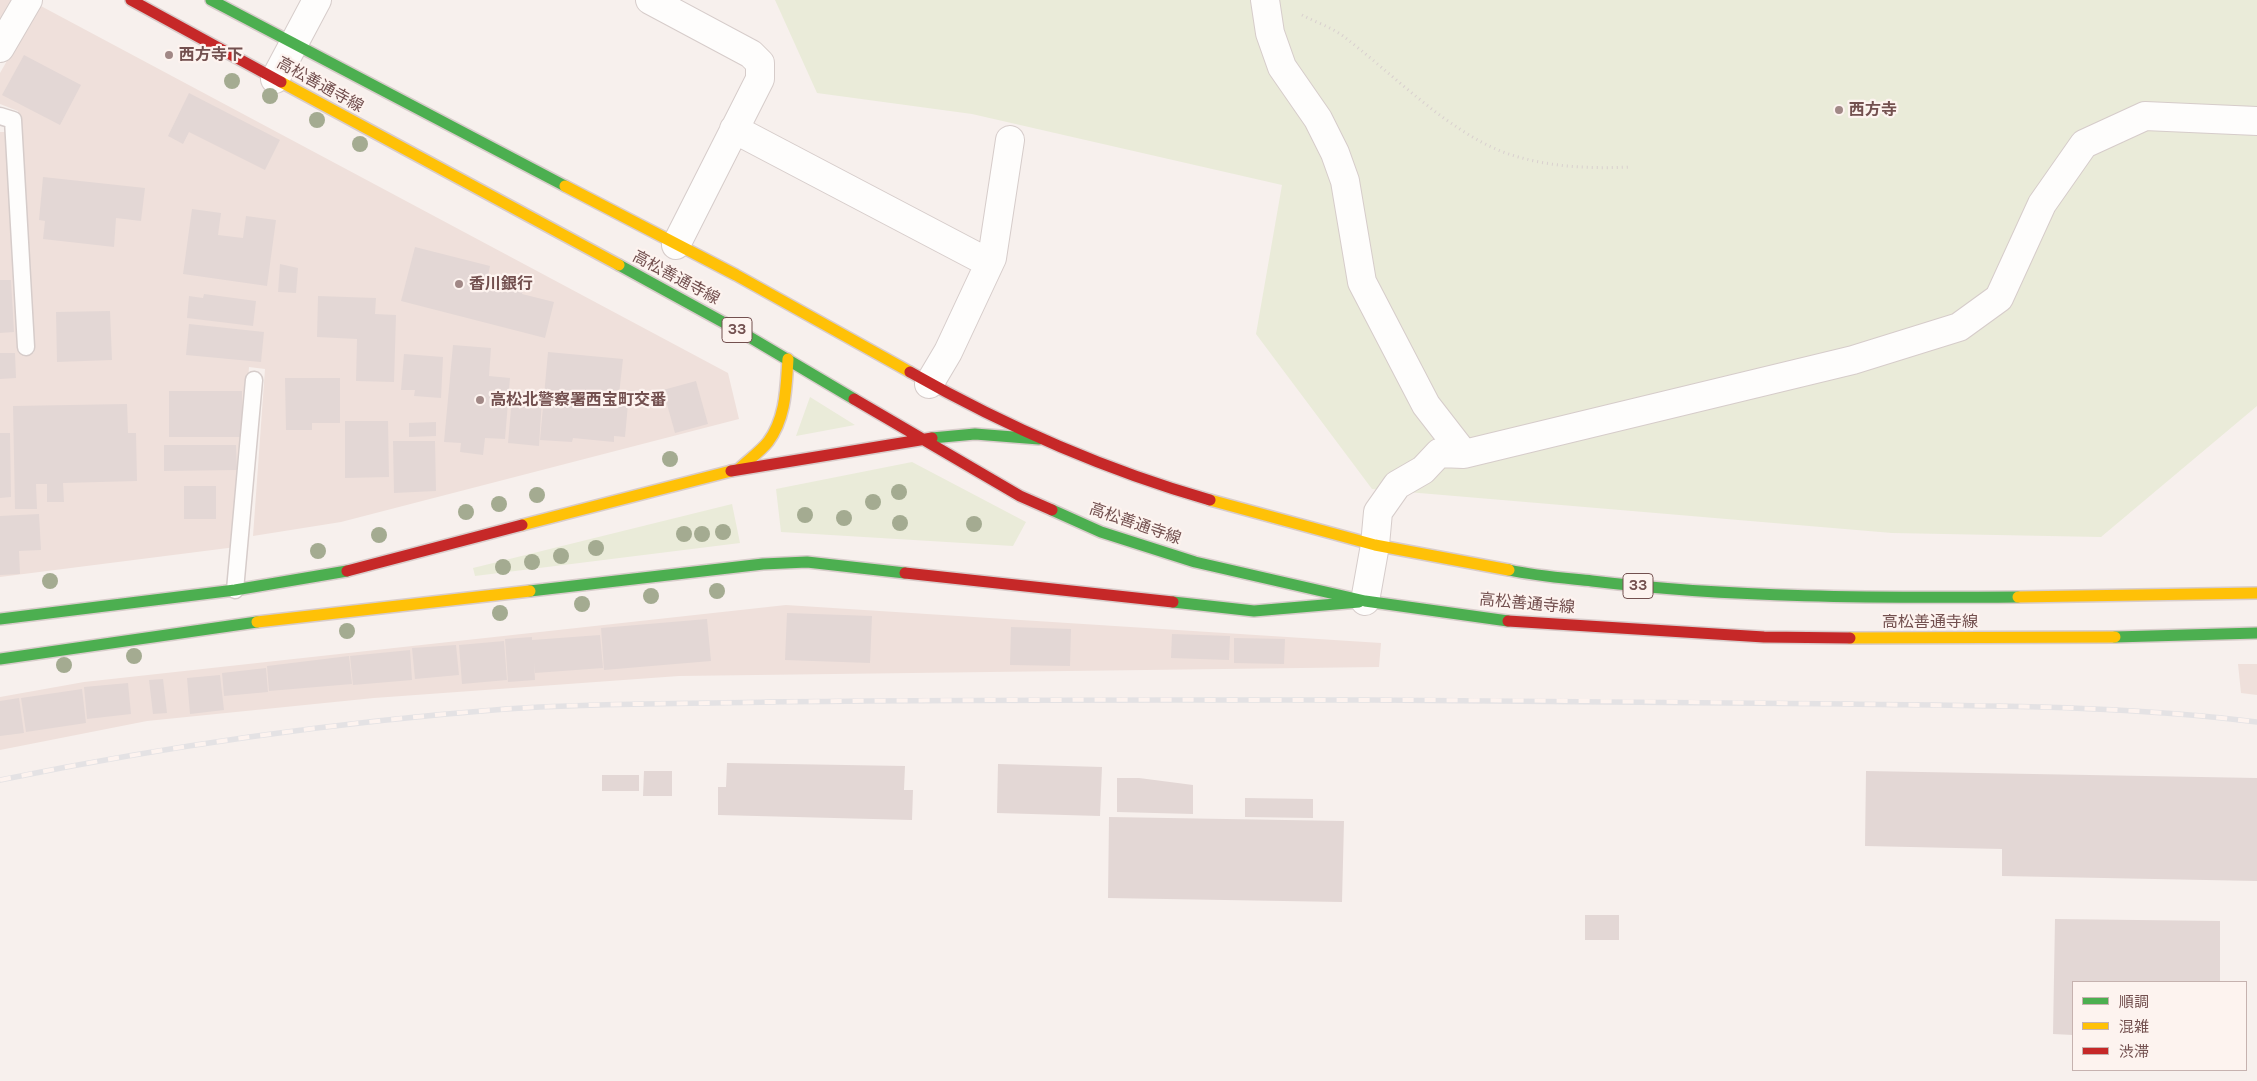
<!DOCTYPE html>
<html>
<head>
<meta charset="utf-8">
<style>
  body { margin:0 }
  #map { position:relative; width:2257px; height:1081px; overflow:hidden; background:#f7f0ed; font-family:Karla,"Noto Sans JP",sans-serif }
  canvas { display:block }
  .legend { position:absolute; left:2072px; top:981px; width:175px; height:90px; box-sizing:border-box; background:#fdf3ef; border:1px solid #c6b2af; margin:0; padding:6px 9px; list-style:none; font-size:15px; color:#73504f }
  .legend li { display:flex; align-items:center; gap:10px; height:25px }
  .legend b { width:25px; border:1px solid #c6b2af }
</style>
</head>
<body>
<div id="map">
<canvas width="2257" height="1081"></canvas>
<ul class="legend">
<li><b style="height:6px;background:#4caf50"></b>順調</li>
<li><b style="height:6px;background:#ffc107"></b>混雑</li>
<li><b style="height:6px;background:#c62828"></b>渋滞</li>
</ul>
</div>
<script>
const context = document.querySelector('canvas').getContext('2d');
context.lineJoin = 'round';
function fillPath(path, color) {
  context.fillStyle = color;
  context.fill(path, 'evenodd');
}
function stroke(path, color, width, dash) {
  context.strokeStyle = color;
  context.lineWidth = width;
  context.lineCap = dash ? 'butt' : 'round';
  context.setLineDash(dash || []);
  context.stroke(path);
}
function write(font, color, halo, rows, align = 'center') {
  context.font = font + ' Karla,"Noto Sans JP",sans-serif';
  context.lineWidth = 4.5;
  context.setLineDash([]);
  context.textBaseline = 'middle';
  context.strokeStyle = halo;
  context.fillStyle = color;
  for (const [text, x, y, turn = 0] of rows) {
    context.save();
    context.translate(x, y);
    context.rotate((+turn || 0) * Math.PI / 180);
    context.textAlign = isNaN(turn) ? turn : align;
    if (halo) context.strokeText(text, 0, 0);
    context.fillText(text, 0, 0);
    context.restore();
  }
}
const residential = new Path2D(`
  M0,0H16L0,29Z
  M39,5L728,373L739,419L341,522L253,536L265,369L249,367L236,547L0,577V132H6L21,354L34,353L18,111L0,104V73Z
  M786,605L1381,643L1379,667L679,676L374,698L147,721L0,750V697L84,682Z
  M2238,664H2257V695L2241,693Z`);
const green = new Path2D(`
  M775,0H2257V406L2101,537L1892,533L1372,489L1256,334L1282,185L972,114L817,93Z
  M810,397L855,425L796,436Z
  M912,462L1026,522L1013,546L781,532L776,489Z
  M732,504L740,543L475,576L473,568Z`);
const building = new Path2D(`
  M24,55L81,85L60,125L2,95Z
  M189,93L280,140L265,170L189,132L183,144L168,136Z
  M43,177L145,188L141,221L116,218L114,247L43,239L45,221L39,220Z
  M192,209L221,213L218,235L243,238L246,216L276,220L267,286L183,274Z
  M415,247L490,266L488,276L524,285L522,294L554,302L545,338L401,301Z
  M280,264L298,268L296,293L278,292Z
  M0,280H11L14,332L0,333Z
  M204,294L256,301L253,326L187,318L189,296L203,298Z
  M318,296L376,298L375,314L396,315L394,382L356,381L357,339L317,337Z
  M110,311L112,360L57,362L56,312Z
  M189,324L264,332L261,362L186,355Z
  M453,345L491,348L489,376L510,378L505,439L485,438L483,455L460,452L461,443L444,442Z
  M548,352L623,359L618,403L628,404L625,437L614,436V442L573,438L572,442L540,440Z
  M0,353H15L16,378L0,379Z
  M404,354L443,357L441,398L414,396L415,390H401Z
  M285,378H340V423H312V430H286Z
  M696,381L708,424L675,433L663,390Z
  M169,391H242V437H169Z
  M512,397L542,399L539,446L508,443Z
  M127,404L128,433H136L137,481L63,483L64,502H47V484H36L37,509H15L13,406Z
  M345,421H388L389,477L345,478Z
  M436,422V436L409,437V423Z
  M0,433H10L11,497L0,498Z
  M393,441H435L436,491L394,493Z
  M164,445H236L237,470L164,471Z
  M184,486H216V519H184Z
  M39,514L41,550L19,551L20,574L0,575V516Z
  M787,613L872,616L870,663L785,660Z
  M707,619L711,661L604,670L601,628Z
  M1011,627L1071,629L1070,666L1010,665Z
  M1172,634L1230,636L1229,660L1171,658Z
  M600,635L603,668L535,673L534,662L535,680L508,682L505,639L532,637V640Z
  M1234,638L1285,639L1284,664L1234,663Z
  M504,641L507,680L462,684L459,645Z
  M456,645L459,675L415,679L412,648Z
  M410,650L412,680L353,685L350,656Z
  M349,656L352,684L269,691L267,666Z
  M266,668L268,692L224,696L222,673Z
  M220,675L224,710L190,714L187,678Z
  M163,679L167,713L153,714L149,680Z
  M128,683L131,714L87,719L84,687Z
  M82,689L86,723L26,732L21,698Z
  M19,698L24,733L0,736V701Z
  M727,763L905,766L904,790H913L912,820L718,815V787H726Z
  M998,764L1102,767L1100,816L997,813Z
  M644,771H672V796H643Z
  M1866,771L2257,778V881L2002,876V849L1865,846Z
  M602,775H639V791H602Z
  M1117,778H1139L1193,785V814L1117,812Z
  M1245,798L1313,799V818L1245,817Z
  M1109,817L1344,821L1342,902L1108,898Z
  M1585,915H1619V940H1585Z
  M2055,919L2220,921V982H2073V1035L2053,1034Z`);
const path = new Path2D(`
  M1302,15C1315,22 1331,27 1343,36C1392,73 1446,130 1503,152C1544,167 1588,169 1631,167`);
const lane = new Path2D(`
  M0,116L13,120L26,347
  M235,590L254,380`);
const street = new Path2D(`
  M650,0L751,54L760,63V79L676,245
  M1265,0L1270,33L1282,67L1318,119L1335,153L1345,181L1362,282L1426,405L1464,454L1439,453L1423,470L1397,485L1378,512L1375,545L1365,601
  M0,48L28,0
  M275,79L317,0
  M734,129L989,263
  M929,384L948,352L992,258L1010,140
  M1464,454L1853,360L1959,327L1999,298L2042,204L2084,144L2145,116L2257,121`);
const fast = new Path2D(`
  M211,0L565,186
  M619,265L741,332L854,399
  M932,438L975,434L1039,439
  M1052,510L1101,532L1195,562L1365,601L1508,621
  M1509,570C1536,576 1564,578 1592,581C1733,598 1876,598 2018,597
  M530,591L763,564L807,562L905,573
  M1173,602L1254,611L1359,602
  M0,619L235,590L347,571
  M2115,637L2257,633
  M0,659L257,622`);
const slow = new Path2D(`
  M281,82L619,265
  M565,186L736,275L910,372
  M739,469C748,460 760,452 768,442C786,418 786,388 788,359
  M1210,500L1375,545L1509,570
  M522,525L731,471
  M2018,597L2257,593
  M257,622L530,591
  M1850,638L2115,637`);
const jam = new Path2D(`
  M131,0L281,82
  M910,372C1005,426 1105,470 1210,500
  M854,399L1020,496L1052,510
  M731,471L932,438
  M347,571L522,525
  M905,573L1173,602
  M1508,621L1764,637L1850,638`);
const rail = new Path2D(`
  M0,780C167,746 337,722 506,709C593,703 681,704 768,702C969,699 1170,700 1371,700C1530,700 1689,702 1848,704C1984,706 2122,705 2257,722`);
const trees = [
  [232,81],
  [270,96],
  [317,120],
  [360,144],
  [670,459],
  [899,492],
  [537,495],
  [873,502],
  [499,504],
  [466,512],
  [805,515],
  [844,518],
  [900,523],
  [974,524],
  [723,532],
  [684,534],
  [702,534],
  [379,535],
  [596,548],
  [318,551],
  [561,556],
  [532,562],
  [503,567],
  [50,581],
  [717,591],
  [651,596],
  [582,604],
  [500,613],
  [347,631],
  [134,656],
  [64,665]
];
const markers = [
  [169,55,5,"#a18886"],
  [1839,110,5,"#a18886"],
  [459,284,5,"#a18886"],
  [480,400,5,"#a18886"]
];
const shields = [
  [737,330,30],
  [1638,586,30]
];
const shieldNames = [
  ["33",737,330],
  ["33",1638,586]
];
const poiNames = [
  ["西方寺下",179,55],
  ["西方寺",1849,110],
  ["香川銀行",469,284],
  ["高松北警察署西宝町交番",490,400]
];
const streetNames = [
  ["高松善通寺線",320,85,29],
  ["高松善通寺線",676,278,28],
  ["高松善通寺線",1135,524,19],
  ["高松善通寺線",1527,604,5],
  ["高松善通寺線",1930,622]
];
fillPath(residential, '#efe0db');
fillPath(green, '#eaebd9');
fillPath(building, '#e3d7d5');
stroke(lane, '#d6ccca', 19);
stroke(street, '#d6ccca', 30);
stroke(fast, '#d8cccb', 14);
stroke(slow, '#d8cccb', 14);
stroke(jam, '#d8cccb', 14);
stroke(path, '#d9d0cf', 3, [1, 4]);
stroke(lane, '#fefdfc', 16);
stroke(street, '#fefdfc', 28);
stroke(fast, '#4caf50', 11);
stroke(slow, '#ffc107', 11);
stroke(jam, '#c62828', 11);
stroke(rail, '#e4e2e4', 5.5);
stroke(rail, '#fdf3ef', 4, [11]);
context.fillStyle = '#a4ab91';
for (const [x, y] of trees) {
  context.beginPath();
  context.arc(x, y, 8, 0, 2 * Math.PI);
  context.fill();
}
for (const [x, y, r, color] of markers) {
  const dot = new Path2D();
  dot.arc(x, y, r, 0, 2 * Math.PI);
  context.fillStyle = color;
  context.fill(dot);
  stroke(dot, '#fdf3ef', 2);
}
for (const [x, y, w] of shields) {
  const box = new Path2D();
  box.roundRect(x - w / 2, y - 12.5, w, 25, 4);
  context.fillStyle = '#fdf3ef';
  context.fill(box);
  stroke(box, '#73504f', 1);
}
write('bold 15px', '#73504f', null, shieldNames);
write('bold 16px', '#73504f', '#fdf3ef', poiNames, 'left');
write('16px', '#73504f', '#fdf3ef', streetNames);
</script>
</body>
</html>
